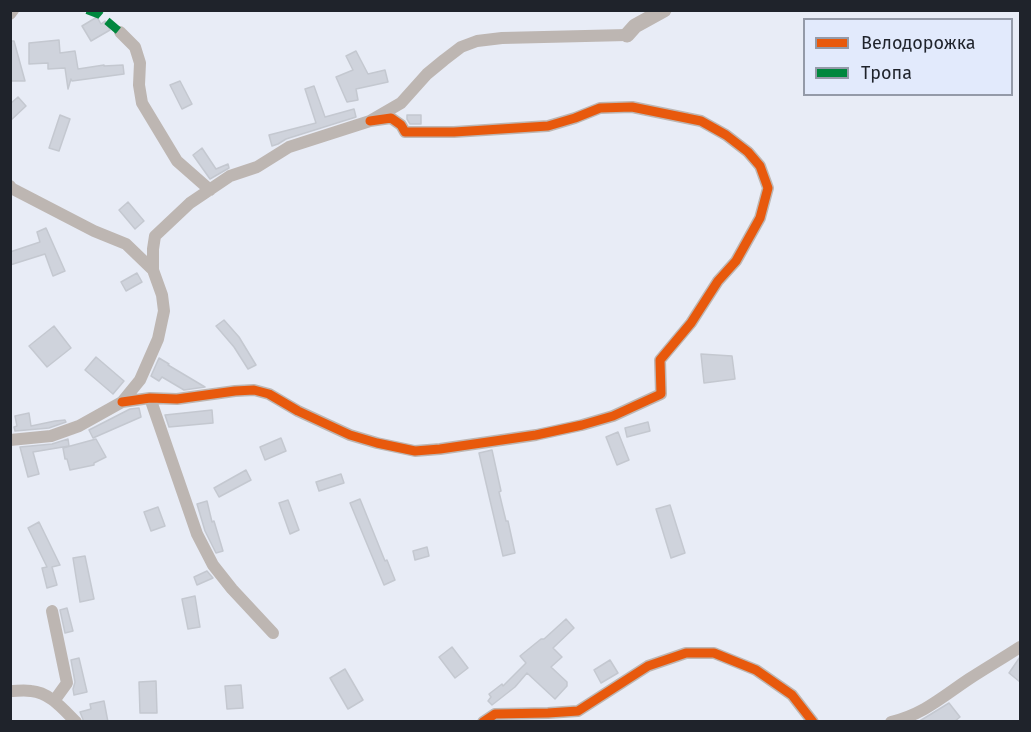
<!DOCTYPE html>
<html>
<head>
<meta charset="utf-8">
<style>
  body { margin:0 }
  #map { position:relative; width:1031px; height:732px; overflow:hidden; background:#e8ecf6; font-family:"Fira Sans",sans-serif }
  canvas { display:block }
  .frame { position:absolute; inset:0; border:12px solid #1f232b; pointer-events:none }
  .legend { position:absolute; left:803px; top:18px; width:210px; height:78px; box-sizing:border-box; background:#e2eafc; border:2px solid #949aa8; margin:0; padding:8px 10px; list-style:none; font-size:18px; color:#1f232b }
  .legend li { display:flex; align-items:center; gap:12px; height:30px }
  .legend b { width:30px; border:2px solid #949aa8 }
</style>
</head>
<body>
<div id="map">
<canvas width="1031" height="732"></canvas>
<div class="frame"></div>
<ul class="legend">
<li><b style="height:8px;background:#e8590c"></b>Велодорожка</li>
<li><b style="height:8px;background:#00873e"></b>Тропа</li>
</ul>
</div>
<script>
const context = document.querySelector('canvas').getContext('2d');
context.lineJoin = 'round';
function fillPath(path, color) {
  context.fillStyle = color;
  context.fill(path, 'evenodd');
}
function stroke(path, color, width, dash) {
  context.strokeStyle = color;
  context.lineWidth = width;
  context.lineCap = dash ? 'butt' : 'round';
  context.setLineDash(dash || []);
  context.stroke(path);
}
const building = new Path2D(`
  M97,17L101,24L105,21L110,30L91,41L82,26Z
  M59,40L60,53L75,51L78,69L104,65V66L123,65L124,74L72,81L71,79L68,89L65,68L48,69V63L29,64V43Z
  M11,41H14L25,81H11Z
  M356,51L368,74L385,70L388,82L356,89L358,100L347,102L336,77L353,70L346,56Z
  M180,81L192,104L182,109L170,85Z
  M314,86L325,117L354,109L356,117L286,139L278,144L272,146L269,135L316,123L305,89Z
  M18,97L26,106L10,121V104Z
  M60,115L70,119L59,151L49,148Z
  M407,115H421V124H410L407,119Z
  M202,148L216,169L228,164L229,168L210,179L193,155Z
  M128,202L144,221L135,229L119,210Z
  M46,228L65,271L53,276L45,254L10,265V252L40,242L37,232Z
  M137,273L142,282L126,291L121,282Z
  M224,320L239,337L256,365L248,369L234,347L216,326Z
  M54,326L71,348L47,367L29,346Z
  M701,354L732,356L735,379L704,383Z
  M96,357L124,381L113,394L85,370Z
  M159,358L169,364L168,365L205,387L184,390L162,377L159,381L151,376Z
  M139,408L141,417L93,438L89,430L130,409Z
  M212,410L213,423L169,427L165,415Z
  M29,413L31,426L55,421L65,420L66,422L49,428L15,431L14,427L17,426L15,416Z
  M648,422L650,431L627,437L625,428Z
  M618,432L629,460L617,465L606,437Z
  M281,438L286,451L265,460L260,447Z
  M68,439L69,446L33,452L39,474L28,477L20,447L52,444Z
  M96,439L106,457L94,463V465L70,470L67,459H65L63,448Z
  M492,450L501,491L499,492L506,521H508L515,553L503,556L479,453Z
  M246,470L251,480L219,497L214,488Z
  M341,474L344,483L319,491L316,482Z
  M360,499L385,561L387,560L395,580L384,585L350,503Z
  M288,500L299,530L290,534L279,503Z
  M207,501L212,522L214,521L223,551L216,553L205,531L197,504Z
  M670,505L685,553L671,558L656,509Z
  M158,507L165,526L151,531L144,512Z
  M39,522L60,565L52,567L57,585L47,588L42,568L47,567L28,528Z
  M427,547L429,556L415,560L413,551Z
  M85,556L94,599L80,602L73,558Z
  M207,571L213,578L197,585L194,577Z
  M195,596L200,627L188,629L182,599Z
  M67,608L73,631L65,633L60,610Z
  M566,619L574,628L553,648L562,657L551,667L567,682V686L555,699L527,673L515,687L492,705L488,701L491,697L489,694L502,684L503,686L526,663L520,656L541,639H544Z
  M452,647L468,668L455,678L439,657Z
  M1020,657V682L1009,673Z
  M79,658L87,692L74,695L73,689L75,682L71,660Z
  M610,660L618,673L601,683L594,670Z
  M345,669L363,700L348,709L330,678Z
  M156,681L157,713H140L139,682Z
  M241,685L243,708L227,709L225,686Z
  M104,701L108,722H84L80,712L91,709L90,704Z
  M949,703L960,717L954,722H918Z`);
const minor = new Path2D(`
  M10,14L13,10
  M120,32L135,47L140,63L139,85L142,103L177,161L210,190
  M10,186L11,188L94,231L126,244L153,270
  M150,398L197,534L213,565L232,589L273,633
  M122,402L150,398L177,399L235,391L254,390L269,394L298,411L350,435L377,443L415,451L440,449L536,435L582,425L613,416L661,394L660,360L691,323L718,281L736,261L760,218L768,188L760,166L748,152L726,135L701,121L632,107L600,108L575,118L548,126L454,132H405L401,125L391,118L370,121
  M10,440L51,436L79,426L122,402L140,380L158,339L164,311L162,295L153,270V249L155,236L190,203L230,176L257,167L289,147L370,121L401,103L427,74L444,60L461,47L477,41L502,38L627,35
  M52,611L67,683L54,701
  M10,691C17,691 24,690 31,691C49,692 63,709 76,722
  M483,722L495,714L548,713L578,711L648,666L686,653H714L756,670L792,695L813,722
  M891,722C924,714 942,697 969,679C986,668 1003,658 1020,647`);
const tertiary = new Path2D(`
  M627,35L635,26L664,10`);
const quiet = new Path2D(`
  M87,10L100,15L120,32`);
const cycleway = new Path2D(`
  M122,402L150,398L177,399L235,391L254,390L269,394L298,411L350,435L377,443L415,451L440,449L536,435L582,425L613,416L661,394L660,360L691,323L718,281L736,261L760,218L768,188L760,166L748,152L726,135L701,121L632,107L600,108L575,118L548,126L454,132H405L401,125L391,118L370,121
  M483,722L495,714L548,713L578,711L648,666L686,653H714L756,670L792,695L813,722`);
fillPath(building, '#cfd3dc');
stroke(building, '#c4c8d0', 1.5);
stroke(minor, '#bdb6b2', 12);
stroke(tertiary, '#bdb6b2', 15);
stroke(quiet, '#00873e', 8, [15, 8]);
stroke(cycleway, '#e8590c', 9);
</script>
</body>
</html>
